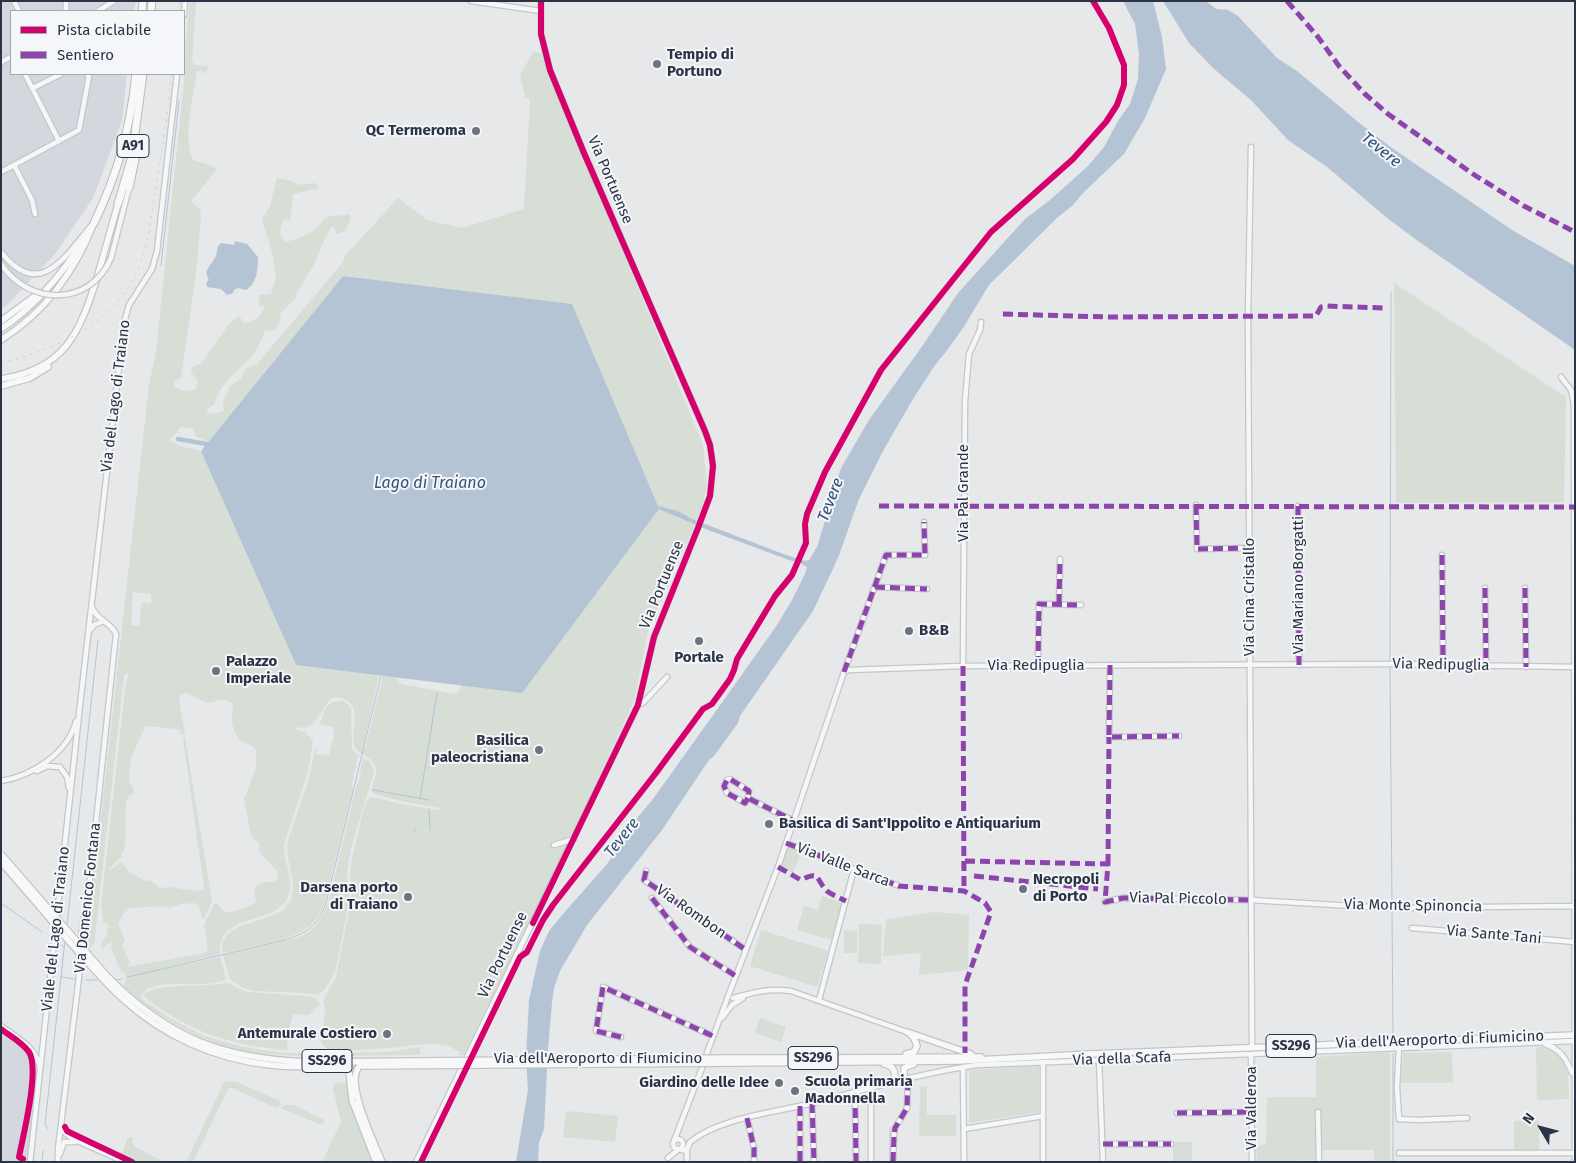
<!DOCTYPE html>
<html>
<head>
<meta charset="utf-8">
<style>
  body { margin:0 }
  #map { position:relative; width:1576px; height:1163px; overflow:hidden; background:#e6e8ea; font-family:"Fira Sans",sans-serif }
  canvas { display:block }
  .frame { position:absolute; inset:0; border:2px solid #2b3445; pointer-events:none }
  .legend { position:absolute; left:10px; top:10px; width:175px; height:65px; box-sizing:border-box; background:#f4f6f9; border:1px solid #a4a8b1; margin:0; padding:6px 9px; list-style:none; font-size:15px; color:#2b3445 }
  .legend li { display:flex; align-items:center; gap:10px; height:25px }
  .legend b { width:25px; border:1px solid #a4a8b1 }
  .north { position:absolute; left:1516px; top:1103px; width:50px; height:50px; -webkit-text-stroke:4px #f4f6f9; paint-order:stroke; rotate:307deg; font-size:14px; font-weight:700; line-height:20px; text-align:center; color:#2b3445 }
  .north::after { content:''; display:block; margin:auto; width:18px; height:22px; background:#2b3445; clip-path:polygon(50% 0,100% 100%,50% 72%,0 100%) }
</style>
</head>
<body>
<div id="map">
<canvas width="1576" height="1163"></canvas>
<div class="frame"></div>
<ul class="legend">
<li><b style="height:6px;background:#d6006c"></b>Pista ciclabile</li>
<li><b style="height:6px;background:#8e44ad"></b>Sentiero</li>
</ul>
<div class="north">N</div>
</div>
<script>
const context = document.querySelector('canvas').getContext('2d');
context.lineJoin = 'round';
function fillPath(path, color) {
  context.fillStyle = color;
  context.fill(path, 'evenodd');
}
function stroke(path, color, width, dash) {
  context.strokeStyle = color;
  context.lineWidth = width;
  context.lineCap = dash ? 'butt' : 'round';
  context.setLineDash(dash || []);
  context.stroke(path);
}
function write(font, color, halo, rows, align = 'center') {
  context.font = font + ' "Fira Sans",sans-serif';
  context.lineWidth = 4;
  context.setLineDash([]);
  context.textBaseline = 'middle';
  context.strokeStyle = halo;
  context.fillStyle = color;
  for (const [text, x, y, turn = 0] of rows) {
    context.save();
    context.translate(x, y);
    context.rotate((+turn || 0) * Math.PI / 180);
    context.textAlign = isNaN(turn) ? turn : align;
    if (halo) context.strokeText(text, 0, 0);
    context.fillText(text, 0, 0);
    context.restore();
  }
}
const built = new Path2D(`
  M1,1H136L134,11H11V74H127L122,121L93,198L56,253L7,305L1,308Z
  M1,1031L22,1045L37,1071L27,1162H1Z`);
const green = new Path2D(`
  M190,1H196L192,61L195,65L209,66L206,74L202,71H197C194,95 182,139 193,160L212,166L217,169L195,196L191,202L200,209L201,218L196,273L181,378L174,381L175,387L184,391L196,389L198,381L191,372L192,367L201,364L229,324L239,316L245,324L258,318L265,307L258,305L260,295L271,294L276,278L273,256L262,219L270,206L277,178L292,181L298,185L315,183L319,188L293,194L290,221L284,219C279,229 279,233 285,242C296,240 310,235 318,227C321,224 322,220 326,218C333,214 340,217 349,214L351,219L345,231L336,234L335,229L332,226L326,236L313,266L297,293L296,298L279,315L281,318L276,329L270,331L265,330C262,339 257,350 250,358C238,372 218,384 215,404L206,410L210,414L224,411L223,401L230,386L241,379L246,369L258,363L344,261V257L398,198L427,220L462,228L524,209L530,99L525,97L520,75L533,52L541,53L703,445L707,484L702,508L648,631L634,701L571,837L553,842L554,848L568,844L464,1055H459V1052C440,1036 398,1049 375,1049C361,1050 347,1050 333,1050C312,1046 325,1027 325,1013C325,1009 324,1005 323,1001L336,977L352,895L350,875L352,859L363,811L367,800L372,797L401,804L441,810L439,808L400,801L372,793C370,784 378,777 376,768C373,755 359,757 355,747C349,734 363,709 346,700C319,686 326,734 296,727L294,729L305,732L313,741L308,772L284,844C282,863 298,881 286,900C271,926 217,912 220,954L151,971L220,957L226,979L225,980C199,989 170,978 145,990L141,997L146,1002L168,1017L202,1035L231,1044L255,1049L285,1053H330L390,1052L420,1047V1055C390,1055 361,1056 332,1056C305,1056 278,1056 251,1052C204,1044 159,1019 123,988L126,979L125,972L122,973L111,948L112,941L103,948L100,945L107,934L108,924L103,922L101,905L125,689L129,672L124,676L94,946L93,943L89,950L84,944L91,907L149,385L156,352L184,81L186,40ZM343,276L571,304L659,509L522,692L463,685L456,694L401,684L395,677L383,676L365,749H363L379,675L296,665L201,451L180,446L170,440L181,427L193,429L196,437L209,441ZM133,592L151,594V603L142,602L139,626L131,625ZM184,693C192,693 197,700 205,702C213,704 217,699 224,700C238,700 231,712 232,720C232,727 236,733 238,739L253,747L256,751V768L244,799L251,836L260,845L259,851L261,854L277,871L278,878L274,882C266,882 253,881 255,894C255,896 256,899 256,902C251,906 231,914 226,912C222,911 220,906 217,903H215L204,925L208,950L205,953L127,967L130,962L122,946L125,940L118,923L124,913L130,908L159,906L170,908L181,904L195,903L199,906L203,920L211,904L212,898L211,896L185,737L183,739L204,887L203,890L195,891L171,887L160,888L151,881L143,880L130,872L121,862L109,871V869L121,857L125,846L126,803L129,795H132L134,791L129,780L131,758L145,727L148,726L177,729L180,730L182,735L185,734L179,700L180,696Z
  M1394,283L1566,397L1564,502L1396,503Z
  M342,701L349,705L351,710L352,749C359,759 372,757 374,772L351,847L347,872L349,903L335,972L325,989L318,995L304,993L254,991L243,988L230,979L223,955L280,942L282,940L223,953C216,922 268,923 283,910C305,891 283,862 288,840L308,782L315,749H317L316,754L331,755L329,754L334,736L333,727L320,724L325,708L333,702ZM358,756L363,758L360,771L361,776L356,787L330,897C321,921 315,934 289,940V937C310,928 313,926 324,905L353,788L352,784Z
  M788,845L802,850L793,873L780,867Z
  M822,896L843,903L832,940L797,930L804,906L817,910L812,928Z
  M935,912L969,915L968,970L919,975L921,954L919,953L883,956L886,919Z
  M859,924L882,925L881,964L858,963Z
  M761,930L828,951L817,987L750,966Z
  M844,930L857,931V953H844Z
  M227,983L247,992L306,996L314,997L320,1004L309,1015L293,1014L288,1033L287,1050H282L246,1045L210,1035L180,1021L149,1001L144,995C152,983 210,987 227,983Z
  M760,1018L786,1027L781,1042L755,1033Z
  M1536,1047C1568,1047 1569,1074 1569,1099L1537,1100Z
  M1390,1052V1162H1374V1150H1321V1110L1316,1109V1160L1257,1162L1256,1146L1266,1144L1267,1097H1316V1057Z
  M1452,1052L1453,1083H1401L1403,1053Z
  M1039,1066V1112L969,1123V1070Z
  M228,1081L237,1082L275,1099L279,1100L281,1104L276,1108L232,1088L228,1089L193,1162H186L221,1089L223,1083Z
  M346,1082L354,1111L374,1162H322L341,1122L333,1088L334,1083Z
  M920,1086H927V1115H956V1136H919Z
  M284,1105H294L324,1120L323,1123L319,1124L281,1108Z
  M566,1111L618,1116L615,1142L563,1137Z
  M1539,1120V1150H1514V1121Z
  M128,1137H133L132,1142L134,1146L164,1162H137L122,1154Z
  M1173,1142H1192V1162H1173Z`);
const water = new Path2D(`
  M1123,1H1153L1162,37L1166,69L1145,118L1124,154L1083,193L1073,205L1057,218L989,285L963,328L945,353L935,365L913,399L883,451L859,499L838,558L813,611L740,716L738,723L714,756L709,760L662,830L587,925L560,971L554,988L552,1003L548,1049L544,1129L539,1143L538,1162H516L528,1090L526,1055L529,1000L540,951L549,931L563,914L607,864L621,844L632,824L653,799L711,718L775,628L791,602L805,574L807,567L800,563L789,560L708,530L659,509L522,693L296,665L201,451L343,276L572,304L658,506L678,511L692,519L786,555L805,561L809,560L817,547L841,468L869,420L923,345L958,293L1025,219L1050,200L1088,166L1104,147L1118,121L1130,104L1138,79L1139,54L1135,24Z
  M1163,1H1206L1216,9L1228,10L1238,16L1277,58L1297,71L1358,122L1392,148L1512,230L1575,266V350L1418,241L1386,217L1327,167L1288,140L1251,100L1214,69L1189,43Z
  M235,241L247,244L258,257C258,268 257,284 246,290L238,288L234,290L233,293L227,295L221,289L207,287L206,283L209,280C203,270 210,267 215,258C217,254 217,250 218,246L221,243L234,245Z`);
const stream = new Path2D(`
  M161,266L179,101
  M1390,663L1391,292
  M1390,667L1392,905
  M373,790L429,800
  M420,799L437,693
  M429,810L430,830
  M414,832L415,829
  M1,903L42,932
  M1392,909L1393,1039
  M67,925L98,640
  M288,939C311,931 317,925 326,903L381,676
  M59,943L64,947
  M61,977L74,979
  M128,977L285,940
  M86,980H102
  M116,980L122,979
  M48,1129L45,1124L65,941
  M42,1162L43,1151
  M890,1162V1128
  M1393,1162V1054`);
const canal = new Path2D(`
  M178,439L207,444`);
const minor = new Path2D(`
  M14,1L19,11
  M471,1L541,11
  M66,11V1
  M98,11L114,1
  M184,15L185,1
  M1,62L11,57
  M25,74L59,141
  M33,88L61,74
  M1251,147L1248,316L1252,1047
  M14,165L32,200L35,214
  M1,172L79,130L89,76L87,74
  M1,252C39,301 65,257 91,226
  M111,258L129,188
  M1561,377L1571,390L1574,404L1575,1162
  M1196,505L1197,549L1250,548
  M1298,506L1299,665
  M1442,555L1443,665
  M875,587L927,589
  M1485,588L1486,666
  M1525,588L1526,667
  M1059,604L1060,559
  M89,631L94,625L104,621
  M1110,665L1109,737L1179,736
  M963,666L965,401L969,354L980,330L981,322
  M1038,666L1039,604L1081,605
  M844,672L886,555H925L924,522
  M638,705L643,703L667,677
  M37,771L47,766L60,767L67,777L69,788
  M1,781C32,776 68,753 76,721
  M748,798L745,803L727,793L724,786L727,780L730,779L749,791L748,798L794,821
  M786,843L899,886
  M554,845L574,839
  M646,871L644,880L746,950
  M652,898L690,947L736,976
  M1105,902L1123,898L1251,900L1387,908L1575,906
  M1412,928L1575,942
  M733,998C756,992 767,988 791,991L907,1032
  M727,999L778,867L844,672L849,670L963,666L1396,664L1575,667
  M819,1000L854,869
  M722,1018L732,1005L743,998
  M1,1026C16,1037 37,1048 40,1068
  M621,1037L596,1031L603,987L713,1036
  M1545,1044C1560,1049 1566,1058 1572,1073
  M1399,1048L1397,1087L1399,1119L1418,1120L1467,1118
  M707,1053L726,1002
  M1251,1054L1252,1162
  M1099,1060L1103,1162
  M1043,1062V1162
  M963,1067L964,1162
  M855,1093L856,1162
  M812,1103L814,1162
  M800,1106V1162
  M1318,1112L1319,1162
  M1177,1113L1252,1112
  M747,1118L754,1148V1162
  M62,1126L65,1133L73,1139L125,1162
  M964,1129L1043,1116
  M673 1144a5 5 0 1 1 10 0a5 5 0 1 1-10 0Z
  M674,1141L702,1068
  M690,1142C719,1118 776,1112 813,1103C867,1089 921,1073 977,1065L1575,1041
  M1103,1144H1171
  M1399,1153H1575
  M60,1154L64,1142H75
  M668,1158L679,1149L687,1151
  M30,1162L80,705L124,323L129,305L152,269L157,251L177,74
  M58,1162V1149L79,977V956L83,921L88,898L116,634C111,622 96,620 92,607
  M416,1162L638,705L654,637L698,528L710,496L713,466L710,445L705,431L584,153L550,70L541,34V1
  M687,1162V1149L690,1142
  M871,1162V1088
  M893,1162L894,1135L895,1128L907,1108L908,1079`);
const major = new Path2D(`
  M1,321L39,293
  M1,329C36,306 63,273 85,238
  M1,340C46,311 74,273 94,223
  M1,379C65,369 79,334 97,278C104,253 111,229 118,204
  M1,386L30,378L48,367
  M907,1032L971,1054
  M906,1054L914,1052L917,1046L914,1038L911,1035
  M733,1058H793
  M830,1058L981,1057
  M353,1063L350,1066L349,1071L352,1100L376,1162
  M733,1063L957,1061L1090,1054L1575,1035
  M884,1064C895,1066 895,1072 895,1082
  M360,1066C343,1080 375,1144 382,1162
  M904,1080V1068L914,1064`);
const highway = new Path2D(`
  M142,11L143,1
  M151,11L152,1
  M129,188L136,155
  M118,204L132,156L143,74
  M94,223C118,173 130,129 136,74`);
const rail = new Path2D(`
  M179,11L180,1
  M1,363C60,348 118,323 141,262C148,242 151,220 154,199C161,157 167,116 172,74`);
const minorBridge = new Path2D(`
  M1,264C29,306 90,307 111,258`);
const majorBridge = new Path2D(`
  M1,854L107,976C169,1039 223,1059 310,1062L733,1058
  M1,862C24,888 46,914 68,940C86,960 103,981 123,999C163,1036 215,1059 270,1065C296,1068 323,1066 350,1066
  M360,1066L733,1063`);
const quiet = new Path2D(`
  M1287,1L1318,37L1339,66L1365,94L1388,114L1473,174L1524,206L1575,232
  M1003,314L1108,317L1314,316H1316L1321,307L1326,306L1385,308
  M1196,505L1197,549L1250,548
  M879,506L1575,507
  M1298,506L1299,665
  M1442,555L1443,665
  M875,587L927,589
  M1485,588L1486,666
  M1525,588L1526,667
  M1059,604L1060,559
  M1110,665L1109,737L1179,736
  M963,666L964,891
  M1038,666L1039,604L1081,605
  M844,672L886,555H925L924,522
  M748,798L745,803L727,793L724,786L727,780L730,779L749,791L748,798L794,821
  M786,843L899,886L964,891L985,903L991,912L965,985V1053
  M965,861L1108,864L1105,902L1123,898L1251,900
  M1108,864L1109,737
  M778,867L801,880C821,870 815,879 827,891C832,895 840,898 846,901
  M646,871L644,880L746,950
  M974,876L1098,889
  M652,898L690,947L736,976
  M621,1037L596,1031L603,987L713,1036
  M855,1093L856,1162
  M812,1103L814,1162
  M800,1106V1162
  M1177,1113L1252,1112
  M747,1118L754,1148V1162
  M1574,1126H1575
  M1103,1144H1171
  M893,1162L894,1135L895,1128L907,1108L908,1079`);
const cycleway = new Path2D(`
  M533,923L638,705L654,637L698,528L710,496L713,466L710,445L705,431L584,153L550,70L541,34V1
  M1,1029C10,1036 22,1042 29,1052C40,1069 23,1136 19,1157L23,1159
  M65,1127L67,1131L73,1134L132,1162
  M421,1162L520,957L527,952L543,920L553,905L656,773L703,709L712,704L730,679L734,670L737,659L775,596L792,575L806,543L805,524L807,514L825,472L881,370L991,232L1073,159L1106,122L1117,105L1124,85V65L1109,28L1093,1`);
const markers = [
  [657,64,5,"#6c737f"],
  [476,131,5,"#6c737f"],
  [909,631,5,"#6c737f"],
  [699,641,5,"#6c737f"],
  [216,671,5,"#6c737f"],
  [539,750,5,"#6c737f"],
  [769,824,5,"#6c737f"],
  [1023,889,5,"#6c737f"],
  [408,897,5,"#6c737f"],
  [387,1034,5,"#6c737f"],
  [779,1083,5,"#6c737f"],
  [795,1091,5,"#6c737f"]
];
const shields = [
  [133,146,32],
  [1291,1046,50],
  [813,1058,50],
  [327,1061,50]
];
const shieldNames = [
  ["A91",133,146],
  ["SS296",1291,1046],
  ["SS296",813,1058],
  ["SS296",327,1061]
];
const poiNames = [
  ["Tempio di",667,55],
  ["Portuno",667,72],
  ["QC Termeroma",466,131,"right"],
  ["B&B",919,631],
  ["Portale",699,658,"center"],
  ["Palazzo",226,662],
  ["Imperiale",226,679],
  ["Basilica",529,741,"right"],
  ["paleocristiana",529,758,"right"],
  ["Basilica di Sant'Ippolito e Antiquarium",779,824],
  ["Necropoli",1033,880],
  ["di Porto",1033,897],
  ["Darsena porto",398,888,"right"],
  ["di Traiano",398,905,"right"],
  ["Antemurale Costiero",377,1034,"right"],
  ["Scuola primaria",805,1082],
  ["Madonnella",805,1099],
  ["Giardino delle Idee",769,1083,"right"]
];
const streetNames = [
  ["Via Portuense",610,180,67],
  ["Via del Lago di Traiano",116,396,-83],
  ["Via Pal Grande",964,493,-90],
  ["Via Portuense",662,585,-68],
  ["Via Mariano Borgatti",1299,585,-90],
  ["Via Cima Cristallo",1250,597,-90],
  ["Via Redipuglia",1441,665,1],
  ["Via Redipuglia",1036,666],
  ["Via Valle Sarca",843,865,21],
  ["Via Domenico Fontana",88,898,-84],
  ["Via Pal Piccolo",1178,899,1],
  ["Via Monte Spinoncia",1413,906,1],
  ["Via Rombon",691,912,35],
  ["Viale del Lago di Traiano",56,929,-84],
  ["Via Sante Tani",1494,935,5],
  ["Via Portuense",503,955,-64],
  ["Via dell'Aeroporto di Fiumicino",1440,1040,-2],
  ["Via dell'Aeroporto di Fiumicino",598,1059],
  ["Via della Scafa",1122,1059,-2],
  ["Via Valderoa",1252,1108,-90]
];
const waterNames = [
  ["Tevere",1381,150,39],
  ["Lago di Traiano",430,484],
  ["Tevere",831,500,-69],
  ["Tevere",622,838,-52]
];
fillPath(built, '#d4d7dd');
fillPath(green, '#d6ded6');
fillPath(water, '#b4c4d5');
stroke(stream, '#b4c4d5', 1);
stroke(canal, '#b4c4d5', 4.5);
stroke(minor, '#c4c6c8', 7);
stroke(major, '#c2c5c8', 8);
stroke(highway, '#b8bbbf', 9);
stroke(minor, '#f5f6f7', 4.5);
stroke(major, '#f8f8f8', 5.5);
stroke(highway, '#f8f8f8', 7);
stroke(rail, '#cecfd2', 1, [2.5, 5]);
stroke(minorBridge, '#c4c6c8', 7, []);
stroke(majorBridge, '#c2c5c8', 8, []);
stroke(minorBridge, '#f5f6f7', 4.5);
stroke(majorBridge, '#f8f8f8', 5.5);
stroke(quiet, '#8e44ad', 5, [10, 5]);
stroke(cycleway, '#d6006c', 6);
for (const [x, y, r, color] of markers) {
  const dot = new Path2D();
  dot.arc(x, y, r, 0, 2 * Math.PI);
  context.fillStyle = color;
  context.fill(dot);
  stroke(dot, '#f4f6f9', 2);
}
for (const [x, y, w] of shields) {
  const box = new Path2D();
  box.roundRect(x - w / 2, y - 11.5, w, 23, 4);
  context.fillStyle = '#f4f6f9';
  context.fill(box);
  stroke(box, '#2b3445', 1);
}
write('bold 14px', '#2b3445', null, shieldNames);
write('bold 15px', '#2b3445', '#f4f6f9', poiNames, 'left');
write('15px', '#2b3445', '#f4f6f9', streetNames);
write('italic 16px', '#34527a', '#f4f6f9', waterNames);
</script>
</body>
</html>
